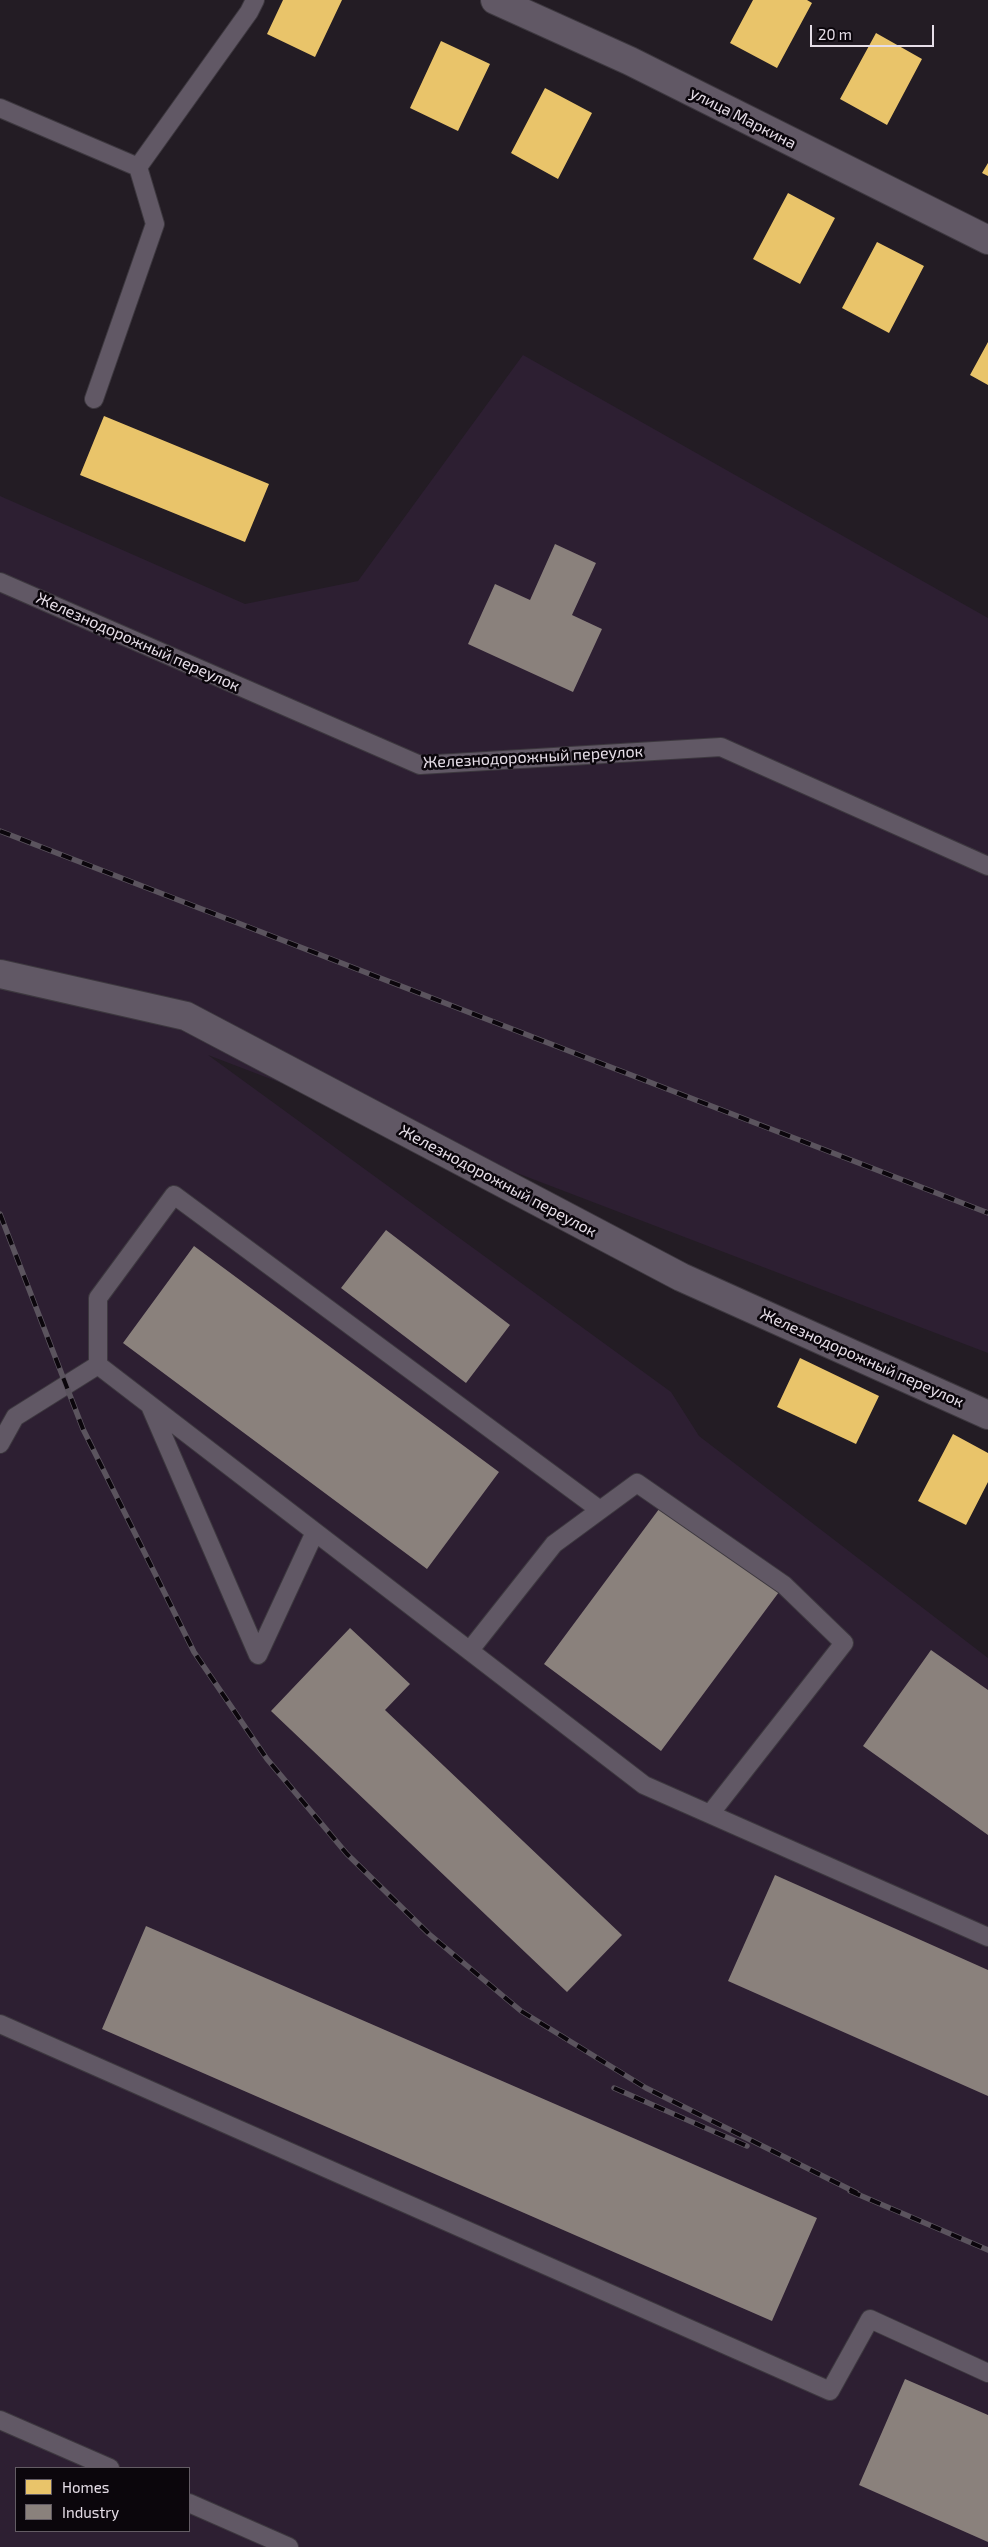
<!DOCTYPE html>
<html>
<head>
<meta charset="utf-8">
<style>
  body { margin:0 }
  #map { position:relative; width:988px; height:2547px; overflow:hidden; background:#231c24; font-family:"Exo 2",sans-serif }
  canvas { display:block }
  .legend { position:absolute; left:15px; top:2467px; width:175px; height:65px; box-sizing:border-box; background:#0b060c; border:1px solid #635c64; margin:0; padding:6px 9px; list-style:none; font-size:15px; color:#e6dee8 }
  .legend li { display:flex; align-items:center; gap:10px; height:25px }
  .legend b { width:25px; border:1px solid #635c64 }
  .scale { position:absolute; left:810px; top:25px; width:124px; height:22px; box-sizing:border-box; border:2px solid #e6dee8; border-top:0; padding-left:6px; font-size:15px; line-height:18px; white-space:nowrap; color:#e6dee8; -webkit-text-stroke:4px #0b060c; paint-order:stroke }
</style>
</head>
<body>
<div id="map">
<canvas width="988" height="2547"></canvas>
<ul class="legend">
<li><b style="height:14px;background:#e9c46a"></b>Homes</li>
<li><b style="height:14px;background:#8a817c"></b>Industry</li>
</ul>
<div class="scale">20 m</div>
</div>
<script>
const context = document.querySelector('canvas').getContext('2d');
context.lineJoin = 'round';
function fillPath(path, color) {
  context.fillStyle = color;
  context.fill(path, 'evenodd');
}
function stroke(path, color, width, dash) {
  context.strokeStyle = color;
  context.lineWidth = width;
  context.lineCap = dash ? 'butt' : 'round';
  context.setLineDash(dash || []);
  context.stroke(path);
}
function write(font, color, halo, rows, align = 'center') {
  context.font = font + ' "Exo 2",sans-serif';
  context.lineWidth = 5;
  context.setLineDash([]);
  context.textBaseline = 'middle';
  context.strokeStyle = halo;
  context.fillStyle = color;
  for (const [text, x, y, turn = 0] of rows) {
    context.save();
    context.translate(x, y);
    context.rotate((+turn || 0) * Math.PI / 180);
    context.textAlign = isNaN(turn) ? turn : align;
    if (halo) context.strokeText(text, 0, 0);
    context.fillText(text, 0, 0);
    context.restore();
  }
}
const built = new Path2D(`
  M523,355L988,618V1353L208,1055L671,1392L699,1436L988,1658V2547H0V496L245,604L358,581ZM16,2468H189V2531H16Z`);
const homes = new Path2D(`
  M283,0H342L315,57L267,34Z
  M753,0H807L812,3L777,68L730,43Z
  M876,33L922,59L887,125L840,99Z
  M441,41L490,64L458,131L410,108Z
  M545,88L592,113L558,179L511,153Z
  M988,163V176L982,173Z
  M788,193L835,218L800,284L753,259Z
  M877,242L924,266L889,333L842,308Z
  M988,342V385L970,375Z
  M104,416L269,484L245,542L80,475Z
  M800,1358L879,1396L856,1444L777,1407Z
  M953,1434L988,1453V1482L966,1525L918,1501Z`);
const industry = new Path2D(`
  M555,544L596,563L572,615L602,629L573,692L468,644L495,584L530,600Z
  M386,1230L510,1325L466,1383L341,1288Z
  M194,1246L499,1472L427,1569L123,1343Z
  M662,1505L779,1592L661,1751L544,1664Z
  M350,1628L410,1684L385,1710L622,1935L567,1992L271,1711Z
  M931,1650L988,1690V1835L863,1746Z
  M775,1875L988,1970V2096L728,1981Z
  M146,1926L817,2218L772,2321L102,2029Z
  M905,2379L988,2415V2542L859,2485Z`);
const service = new Path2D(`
  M0,108L138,167L249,12L255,0
  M94,399L155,224L138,167
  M0,582L420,765L721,747L988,866
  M98,1365V1298L174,1195L600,1510
  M151,1408L258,1655L315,1532
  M0,1444L15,1417L98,1365L644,1785L988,1937
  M470,1650L554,1544L637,1483L784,1585L844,1643L710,1814
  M0,2024L830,2391L870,2319L988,2373
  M0,2420L110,2468
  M189,2503L289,2547`);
const minor = new Path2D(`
  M495,0L630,61L988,240
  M0,974L186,1016L681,1277L988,1415`);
const rail = new Path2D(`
  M0,831L988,1213
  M0,1214L83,1429L194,1652L267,1759L347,1854L429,1934L521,2011L646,2088L857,2193
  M614,2088L747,2146
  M850,2191L988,2250`);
const streetNames = [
  ["улица Маркина",743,118,27],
  ["Железнодорожный переулок",138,642,24],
  ["Железнодорожный переулок",533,757,-3],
  ["Железнодорожный переулок",498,1181,28],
  ["Железнодорожный переулок",862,1358,24]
];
fillPath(built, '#2d1f32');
fillPath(homes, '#e9c46a');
fillPath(industry, '#8a817c');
stroke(service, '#3d383f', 20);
stroke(minor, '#3d383f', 30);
stroke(service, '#615865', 18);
stroke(minor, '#615865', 28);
stroke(rail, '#5b545e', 5.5);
stroke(rail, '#0b060c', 4, [11]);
write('16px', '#e6dee8', '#0b060c', streetNames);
</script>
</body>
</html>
